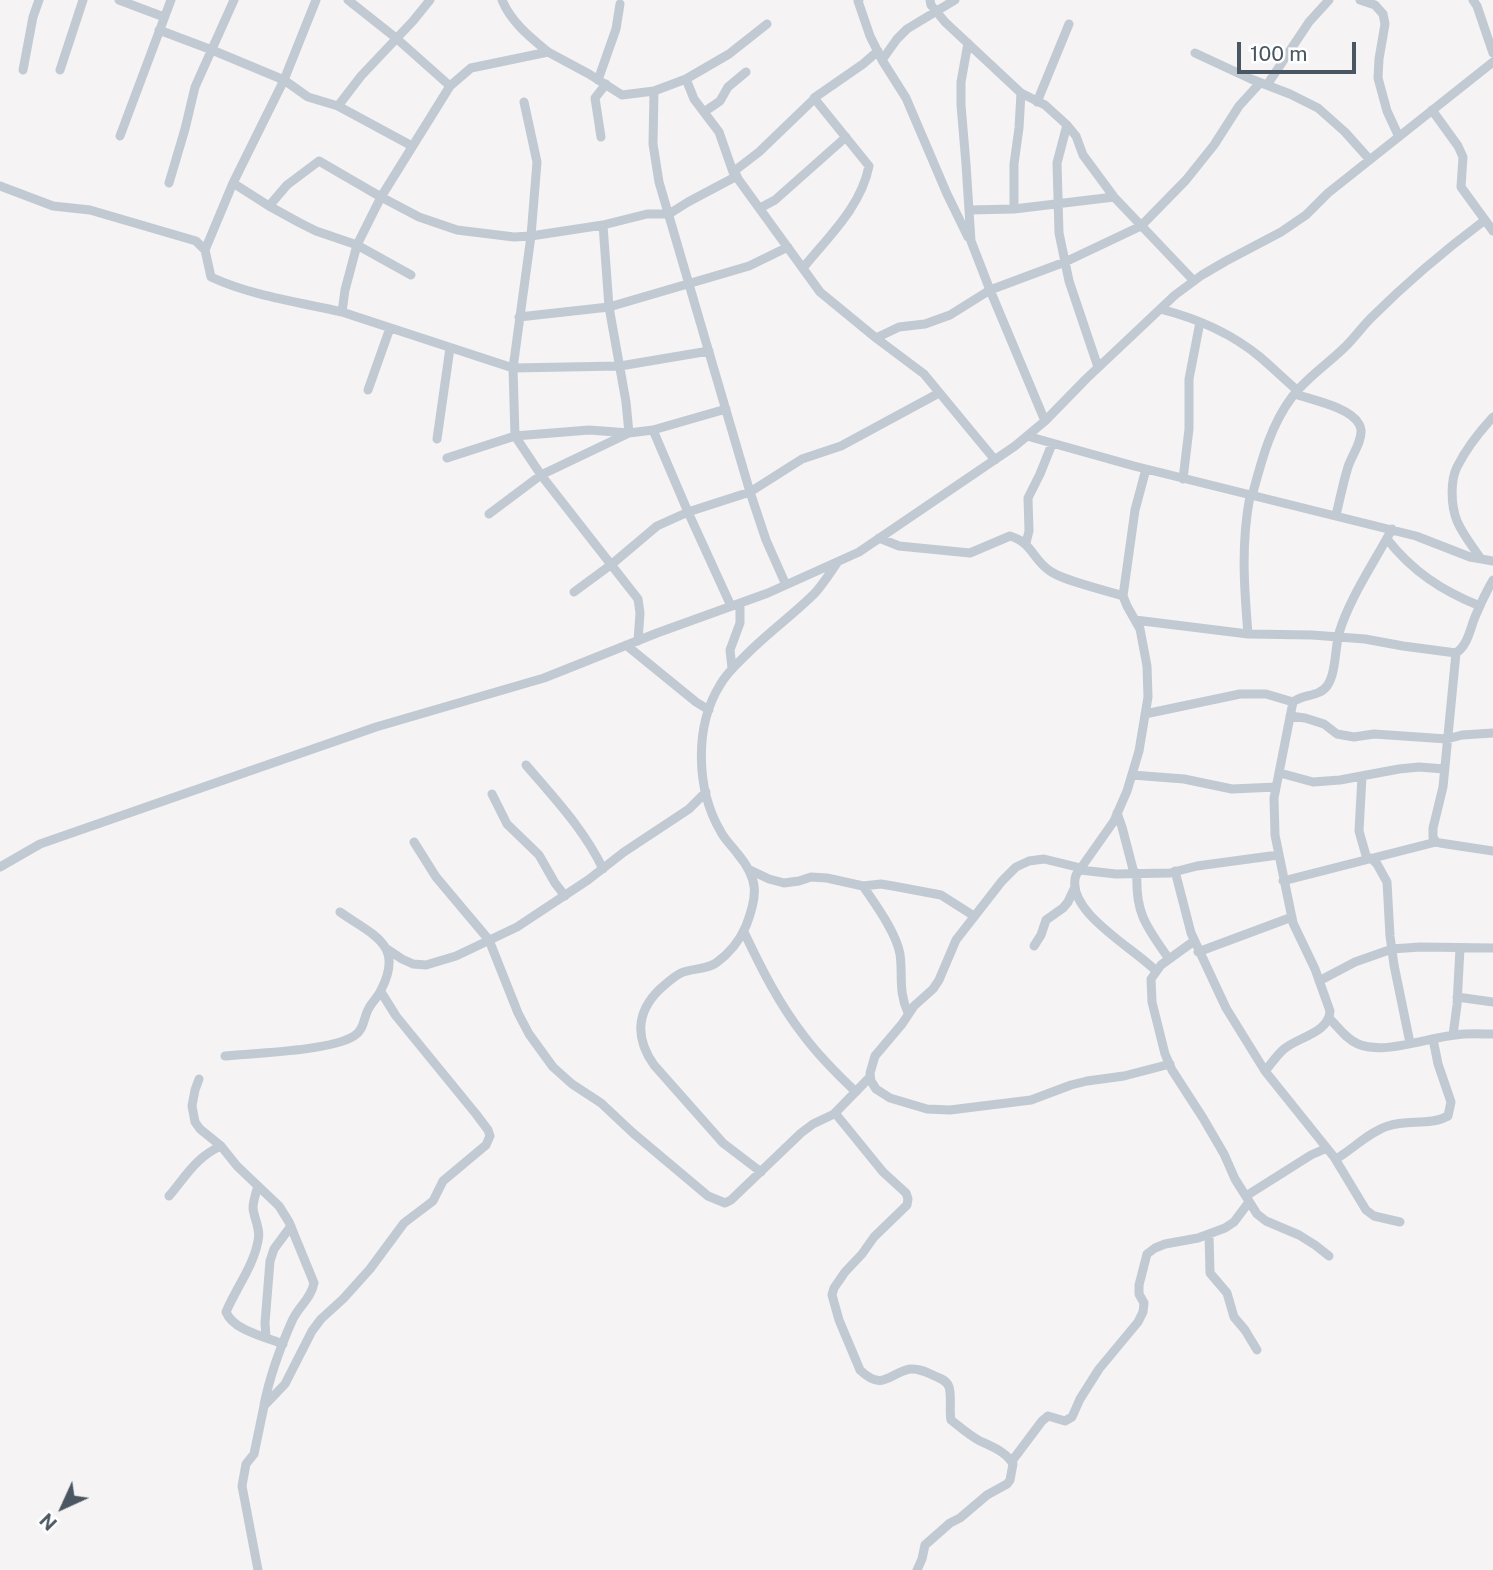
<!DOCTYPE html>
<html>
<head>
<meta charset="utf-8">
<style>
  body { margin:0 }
  #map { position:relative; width:1493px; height:1570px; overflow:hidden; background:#f5f3f3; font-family:"Public Sans",sans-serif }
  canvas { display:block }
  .north { position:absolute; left:28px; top:1472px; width:70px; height:70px; -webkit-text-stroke:5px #fff; paint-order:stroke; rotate:225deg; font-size:19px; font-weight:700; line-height:28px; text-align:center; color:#4a5661 }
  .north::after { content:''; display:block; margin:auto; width:24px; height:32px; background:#4a5661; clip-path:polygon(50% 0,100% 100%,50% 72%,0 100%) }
  .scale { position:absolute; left:1237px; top:42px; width:119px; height:32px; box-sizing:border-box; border:4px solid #4a5661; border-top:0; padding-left:9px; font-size:21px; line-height:24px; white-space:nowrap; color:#4a5661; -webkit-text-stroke:5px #fff; paint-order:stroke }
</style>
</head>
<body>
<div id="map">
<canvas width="1493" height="1570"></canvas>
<div class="north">N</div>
<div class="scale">100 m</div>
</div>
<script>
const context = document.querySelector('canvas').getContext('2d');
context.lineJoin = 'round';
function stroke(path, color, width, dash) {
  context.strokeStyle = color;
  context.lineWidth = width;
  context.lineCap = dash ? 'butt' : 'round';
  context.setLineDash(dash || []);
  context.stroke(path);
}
const street = new Path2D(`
  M119,0L164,17
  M348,0L396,38L450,86
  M502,0C511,22 530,37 548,52
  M859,0L858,1L870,36L882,60L906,98L947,194L968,237
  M930,0L931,5L945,22L1021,93L1045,105L1067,125L1076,136L1083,155L1114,197L1194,281
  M1360,0L1375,5L1383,14L1385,24L1379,59L1378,78L1387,111L1399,137
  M1473,0L1477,6L1493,53
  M159,30L212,50L284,80L308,97L338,106L412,146
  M1195,53L1251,79L1290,94L1318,108L1345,132L1370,160
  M882,60L897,39L907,29L955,0
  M23,70L33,17L39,0
  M60,70L83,0
  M686,79L729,54L767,24
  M598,80L616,29L620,4
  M1267,85L1309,22L1329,0
  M654,91L653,144L659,182L750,492L766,540L786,585
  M524,102L537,162L531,236L513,368L515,436L541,475L638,599L640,613L638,641
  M1037,102L1069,24
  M338,106L361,76L413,21L430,0
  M1432,110L1458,146L1463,157L1461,187L1493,231
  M704,112L720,101L728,87L746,72
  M1067,125L1057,163L1059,233L1069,281L1098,367
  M120,136L171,0
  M601,137L595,98L606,84
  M733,172L759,152L812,101
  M169,183L185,129L195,87L234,0
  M233,183L269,206L300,223L316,231L357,245L411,275
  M0,186L53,206L90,210L196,241L205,250L211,277C252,296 298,302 342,312L345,290L357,245L381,197L450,86L471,68L548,52L589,74L622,95L654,91L686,79L694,99L719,132L733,172L820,292L876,338L924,374L995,460
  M269,206L287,185L319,161L381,197L419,217L457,230L514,237L531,236L603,225L647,214H669L688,202L737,176
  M760,208L775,200L846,137
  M1014,209V164L1019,128L1021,93
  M969,210L1014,209L1114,197
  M205,250L233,183L284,80L316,0
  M803,268C828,237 861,207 869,166L814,98L863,64L878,51
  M1160,309C1196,318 1231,333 1260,357C1273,368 1285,380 1298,391
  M342,312L513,368L620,366L709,351
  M519,317L609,307L749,266L788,247
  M876,338L899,327L925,324L950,315L990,290L971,241L966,164L961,105V82L968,43
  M368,390L390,328
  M1295,394C1312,400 1350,407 1359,424C1360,426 1361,428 1361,430C1362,442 1352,455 1348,467C1343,483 1340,499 1336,515
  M1045,421L990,290L1065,262L1141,226L1186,180L1214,145L1239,106L1260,83
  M653,430L688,512L731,606
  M1027,436L1134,466L1416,536L1470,557L1493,561
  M437,439L450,348
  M447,458L515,436L589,430L629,433L626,402L609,307L603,225
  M1146,469L1135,510L1123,596L1127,606L1140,629L1147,666L1148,697L1139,751L1127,791L1114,821L1076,875C1064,911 1134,948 1156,971
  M1183,479L1189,429V379L1200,322
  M1252,496C1261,463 1270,426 1292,397C1307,377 1328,364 1346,346C1355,337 1362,327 1371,318C1406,283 1445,250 1485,220
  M489,514L541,475L629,433L653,430L726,409
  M879,538L899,546L970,553L1010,536C1033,543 1032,559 1050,571C1064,581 1105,590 1123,596
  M1387,539C1412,571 1442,591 1480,606
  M1026,543L1029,531L1028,498L1040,474L1052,444
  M1481,559C1473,547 1463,535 1457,521C1451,506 1450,481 1457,467C1466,449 1480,431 1493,417
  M574,592L612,564L657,526L688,512L750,492L802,459L841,446L939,393
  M1135,620L1248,634L1312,635L1365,639L1403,646L1456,653C1468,645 1470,629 1475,617C1480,605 1486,592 1493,580
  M1248,634C1244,586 1241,543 1250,496
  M626,645L696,702L709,710
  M1456,653L1443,787L1433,828V837L1436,842L1440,843L1493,851
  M732,668L730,650L740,623V603
  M1145,714L1240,694H1266L1293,702
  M1290,716L1305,718L1324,724L1337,734L1354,737L1374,734L1447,739L1462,735L1493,733
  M526,765C554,798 584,829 603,869
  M1280,773L1313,782L1340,780L1399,769L1419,767L1444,769
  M1132,775L1184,779L1232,789L1276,787
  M1362,776L1359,831L1367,859
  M492,794L507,824L539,855L555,883L565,896
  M1117,813L1122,827L1134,873
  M414,842L436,877L489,940L518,1013L529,1034L553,1067L572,1084L601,1103L633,1133L708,1196L725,1203L731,1200L801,1133L813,1124L834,1114L870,1077
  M1371,858L1377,864L1387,882L1390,936L1394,965L1410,1043
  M0,867L40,844L376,727L544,678L657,633L768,593L859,552L1015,446L1045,421L1086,379L1175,295L1202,275L1226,261L1281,232L1306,215L1328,193L1493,62
  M1081,868L1044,859L1029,861L1016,867L1002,881L956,940L939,980L933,989L914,1006L902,1024L875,1056L870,1073L871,1081L876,1089L890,1098L927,1109L950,1110L1031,1100L1071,1085L1087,1081L1124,1076L1170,1064
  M750,870L769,879L784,883L799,881L811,877L827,878L863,886L881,884L893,886L941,895L974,916
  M1080,870L1116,874L1170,873L1197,866L1278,855
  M1175,871L1191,933L1226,1008L1265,1071L1334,1157L1366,1210L1374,1216L1400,1222
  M1137,873C1135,914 1147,927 1169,959
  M1283,881L1436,842
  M863,886C875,904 896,932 900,954C903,976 898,991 908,1013
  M744,932C761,968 779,1004 804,1036C819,1056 838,1075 856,1092
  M1194,941L1161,965L1151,979L1152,1002L1165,1054L1172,1070L1203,1118L1224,1154L1235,1179L1257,1214L1266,1221L1299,1235L1315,1245L1329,1256
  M1034,946L1041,935L1046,920L1063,908L1068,902L1074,889
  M387,949L402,959L413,964L426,965L456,956L517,927L588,880L624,852L689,809L706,792
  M1198,952L1292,917
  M1319,981L1355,962L1392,949L1420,947L1493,948
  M1457,997L1493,1002
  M1329,1018C1338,1027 1346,1039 1358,1044C1385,1055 1426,1038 1455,1035C1467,1033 1481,1034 1493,1034
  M1453,1035L1457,1005L1460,948
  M225,1056C255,1053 330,1051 354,1036C365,1029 363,1018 369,1008C372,1002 378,997 381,990C405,944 372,935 340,912
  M1265,1071C1271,1064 1277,1055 1284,1049C1298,1037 1329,1033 1330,1011L1315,969L1293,923L1275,835L1274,798L1293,702C1303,694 1319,697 1327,686C1336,674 1335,648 1339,633C1349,599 1375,561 1392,529
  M199,1079L195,1090L192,1106L195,1122L200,1129L221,1146L237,1166L279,1206L289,1222L314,1283C311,1299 298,1307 292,1321C280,1348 270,1375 264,1405
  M835,1113L883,1172L906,1193L908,1199L907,1205L874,1237L862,1254L845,1272L834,1288L832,1295L839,1320L860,1370C883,1392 889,1373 910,1369C920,1368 928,1373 937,1377C942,1379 947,1381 949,1387C952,1397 949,1410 951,1420C960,1427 970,1436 980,1441C993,1447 1006,1452 1013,1464L1010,1480L1007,1484L987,1495L960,1518L950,1523L925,1545L922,1559L917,1570
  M1336,1159C1353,1149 1369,1132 1388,1126C1407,1119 1430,1126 1448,1116L1451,1102L1438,1064L1433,1039
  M761,1172L723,1143L654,1065C635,1038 636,1012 660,989C667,983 673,977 681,973C692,968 706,970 716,963C730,953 739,942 746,926C758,895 759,879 737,853C732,846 725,840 721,832C696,790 694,727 720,685C727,672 738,663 748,653C769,632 794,614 815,593C823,584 830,573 837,563
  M258,1186C256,1193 253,1201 253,1208C254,1219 261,1229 258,1241C253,1267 236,1288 226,1312C233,1330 265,1337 283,1344
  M169,1196C186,1176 196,1157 221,1146
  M1246,1196L1311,1155L1327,1148
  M1209,1234L1210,1273L1227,1293L1234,1317L1245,1330L1257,1350
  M266,1337L265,1323L270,1261L274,1249L291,1226
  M1012,1461L1042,1421L1048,1416L1065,1421L1072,1417L1080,1399L1099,1369L1138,1322L1143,1312L1144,1303L1139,1294V1285L1147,1254L1155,1248L1165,1244L1198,1238L1225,1228L1234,1222L1249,1202
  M258,1570L242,1486L246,1464L254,1454L264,1406L285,1384L312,1331L321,1319L343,1299L370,1269L404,1223L433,1201L443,1181L486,1145L490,1136L488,1130L476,1114L396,1016L381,992`);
stroke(street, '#c1cad2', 9);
</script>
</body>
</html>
